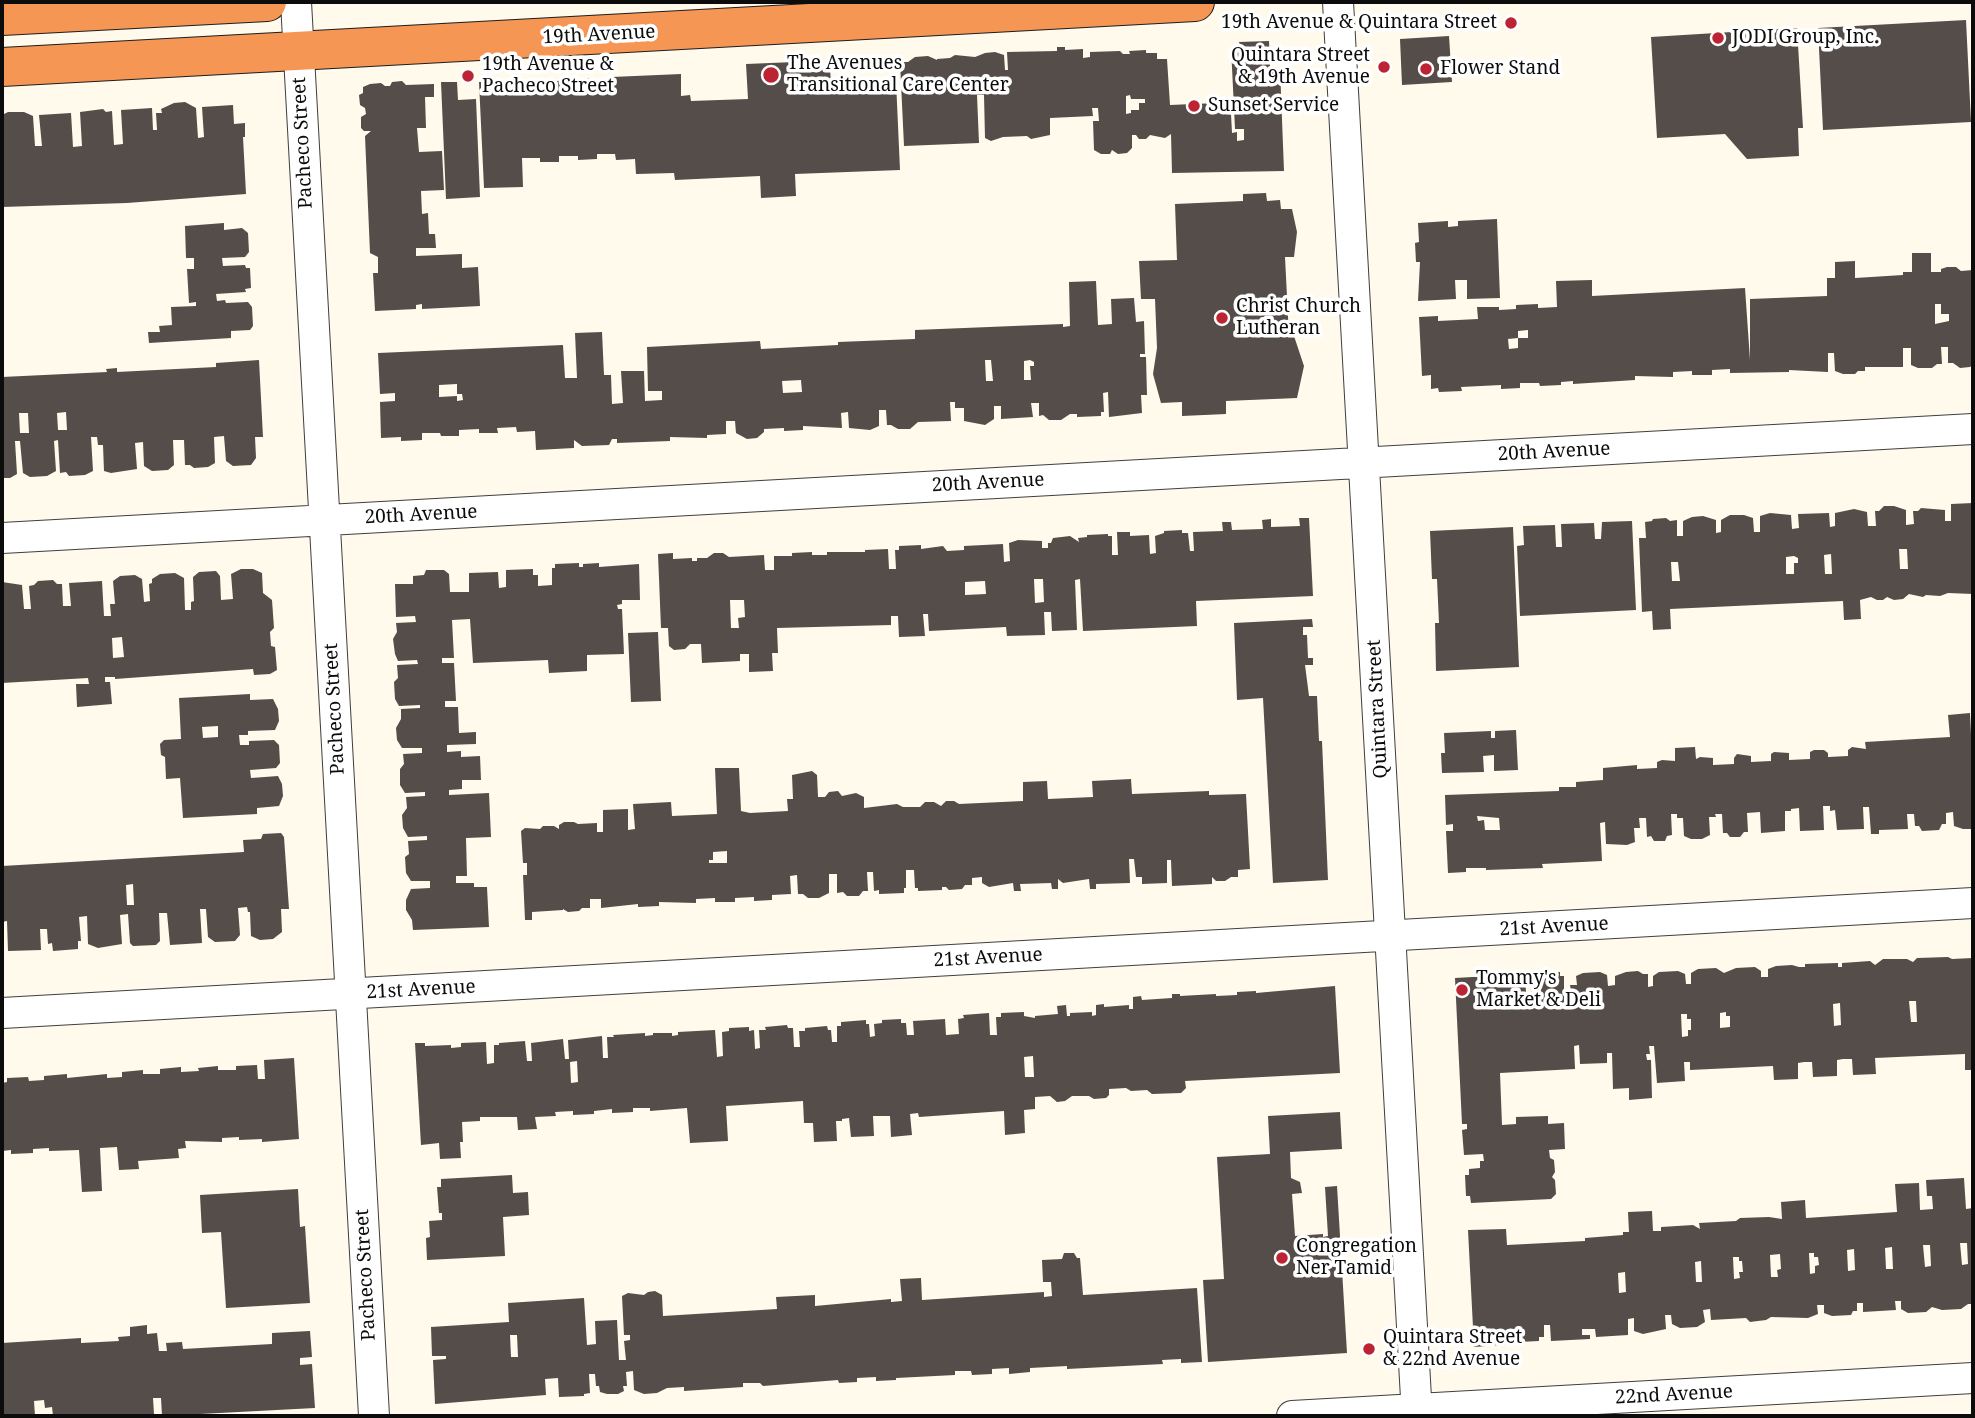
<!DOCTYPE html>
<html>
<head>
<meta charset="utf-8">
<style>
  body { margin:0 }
  #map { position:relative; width:1975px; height:1418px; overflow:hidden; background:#fffaeb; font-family:"Noto Serif",serif }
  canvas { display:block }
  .frame { position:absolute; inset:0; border:4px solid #0c0c0c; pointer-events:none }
</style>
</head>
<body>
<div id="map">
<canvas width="1975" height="1418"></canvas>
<div class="frame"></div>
</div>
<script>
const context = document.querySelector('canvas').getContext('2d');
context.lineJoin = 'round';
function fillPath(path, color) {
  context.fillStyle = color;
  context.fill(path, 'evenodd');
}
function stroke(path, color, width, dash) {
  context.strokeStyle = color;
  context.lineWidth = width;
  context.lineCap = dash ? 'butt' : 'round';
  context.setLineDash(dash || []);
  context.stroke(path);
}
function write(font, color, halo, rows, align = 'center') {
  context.font = font + ' "Noto Serif",serif';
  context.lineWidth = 7;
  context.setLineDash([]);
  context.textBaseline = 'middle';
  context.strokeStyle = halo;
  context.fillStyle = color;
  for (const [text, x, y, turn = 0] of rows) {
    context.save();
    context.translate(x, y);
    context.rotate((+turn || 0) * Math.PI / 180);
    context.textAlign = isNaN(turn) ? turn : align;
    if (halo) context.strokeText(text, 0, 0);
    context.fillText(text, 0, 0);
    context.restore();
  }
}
const building = new Path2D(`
  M1966,20L1971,122L1823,130L1818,28Z
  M1797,28L1803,128H1798L1799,156L1747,159L1725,134L1657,138L1651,37Z
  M1449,36L1452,82L1402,85L1400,39Z
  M1269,41L1270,66L1280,68L1284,171L1172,173L1171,134L1165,138L1150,135L1146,139H1139L1136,135H1132V148L1127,153L1118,154L1112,150L1110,154H1101L1094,150L1093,121H1099L1098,108H1092L1093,116L1050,118V135L1031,139L1027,136L1003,137L991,141L985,138L984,95H977L979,143L904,146L900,62H908L915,57L928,56L937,60V59L950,58L955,55L975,57L985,53L995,52L1004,55L1005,70H1008L1007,52L1057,51V47H1065V50L1083,49V58L1090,57V52L1120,51L1123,54H1130L1129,51L1146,50V53H1157V59H1167L1170,105L1217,103V107H1226L1231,114L1232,133L1237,132V141L1244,140V129H1235L1231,47L1240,46L1239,42ZM1130,95L1131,99H1145V103H1139V110H1131V113L1126,114V96Z
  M795,62V66L813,65V69L830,68L831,84L896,81L900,170L795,174L796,196L761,198L760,176L675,180L674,173L636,174L635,159L616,160L615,154H597V159L578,160V156H559V162H540V158H522L523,187L484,188L479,82L518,81L519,84L594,78V83L612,82V77L681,74V96L690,95L691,101L748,99L746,64Z
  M402,81L406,85L434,84V97H425L426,128H417L419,152L442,151L444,190L421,191L422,214L428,213L429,234H435L436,248H416V256L462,254V268L478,267L480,306L422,309V304L416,305V309L375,311L373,273H378V257L370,253L365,136L371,131H364L361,128V117L366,114L365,108L360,105L359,95L363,93V87L370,84L381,83L385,86H390L392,82Z
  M441,82H457L458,100L476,99L480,197L446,199Z
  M185,102L196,108L198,138L204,137L202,107L233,105L234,124L245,123V137H243L246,194L127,203L2,207V115L8,112H24L33,116L35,146H42L39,115L71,113L73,147L82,146L80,112L103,109L106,112L112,111L114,145L123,144L121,110L152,108L153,130H157L156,113H162L161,109L174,103Z
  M1266,193L1267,201L1280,200L1281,209H1292L1297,232L1294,257H1285L1289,336H1294L1304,366L1297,398L1226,401V414L1182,416V402L1161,403L1153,374L1157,348L1155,299H1141L1139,261L1177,260L1175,204L1243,201V194Z
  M1497,219L1500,298L1467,299V280H1455L1456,299L1418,301L1420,262H1416L1415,243L1419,242L1418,223L1448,221V227L1458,226V221Z
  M224,223V230L242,228L248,233L249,252L245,257L222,258L223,266L245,265L246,268H250L251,288L245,289L246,292L216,294L217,301L225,300L226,303L248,302L252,307L253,326L250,330L231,331V338L149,343L148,332H160L159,326L172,325L171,307L196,306V302L189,303L187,269H194V258H186L185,226Z
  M1912,253H1931V272H1941V269L1947,267H1956L1961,271L1973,270V365L1970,367L1960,368L1953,363H1948V347H1941L1942,364H1937L1932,368H1918L1911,365V348H1903V367H1865V371H1858L1855,374H1843L1835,371L1834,353H1828V372L1789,370V372L1730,373V369L1712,370V375H1692V371L1673,372V377L1635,376V380L1573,384V381L1561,382V385L1540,386L1539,383H1520V388L1501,389V385L1461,387L1462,391L1439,392L1438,388L1431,389V375L1422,376L1419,317L1438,316V321L1478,319L1477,307H1499V310L1516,309V305L1538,304V308L1557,307L1556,281L1592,280V296L1745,288L1750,360V299L1827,296V278H1835V262L1855,261V278L1903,275V272H1912ZM1935,304H1941V314H1949V321L1935,324ZM1528,330V338H1518V348L1509,349L1508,339L1518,338V331Z
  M1096,281L1098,325L1112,324L1111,299L1134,298L1136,322L1144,321L1145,354H1140V357H1146L1147,395H1141L1142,413L1109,417L1108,392L1103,393L1104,412H1101V416L1077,417V414H1070L1061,420H1049L1043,415L1039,416V403H1031L1033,417L1001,419V406H994V419L985,425L964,421V408H955V402H950L951,421L918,422L910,429H898L891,425H887L886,410H879V426L870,430L849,428L848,412L841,413L842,428L803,426V430L784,431V428L764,429V432L757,438L747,439L736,433L735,421H726V434L707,435V438L670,437V441L617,443V439H612L609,445L582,446L574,440V448L536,450L535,431L517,432L516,427L497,428L498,433H479V429L459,430V436H441L440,433H422V440L401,441V437L381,438L380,402L395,401V393L380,394L378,353L563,345L565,378H577L575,333L602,332L604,375H611L612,404L623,403L621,371H644L645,401L662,400V391H648L647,347L760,341L761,349L838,345V342L915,339V330L1063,324V327L1070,326L1069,282ZM985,360H991L993,381H986ZM1030,360L1034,362V366H1030L1031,380H1024V361ZM801,380L802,392L783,393L782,381ZM457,384V394H462L463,400L457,401V396L439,397V385Z
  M259,360L263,437H255L256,458L251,465L233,466L226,461L224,436L214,437L215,463L208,467L194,468L190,465H185L184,440H173L174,465L168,470L152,471L144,466L143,442L135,443L137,469L111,473L104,471L103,445H98L97,437H91L93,471L85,475L69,476L66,472L60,473L58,440L54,441L56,471L47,476L30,477L23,473L20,441H15L17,474L10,478H2V377L107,372L106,369L117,368V372L216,367V363ZM66,412L67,430H58L57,413ZM19,413H28L29,433H20Z
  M1973,503V594L1948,593L1940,596L1926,595L1923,597L1909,594L1903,599L1894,600L1887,597L1883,600H1877L1871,597L1860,600L1861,619L1844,620L1843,601L1670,609L1671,629L1653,630L1652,611L1642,612L1639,538H1646L1645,522L1652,521L1653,519L1666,518L1670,521L1677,520V536H1683V521L1692,517L1703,516L1716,520V533L1721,532V520L1730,515H1744L1753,518L1754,532H1760V516L1770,513L1791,515L1792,529L1799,528L1798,514L1829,513L1830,527L1835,526V513L1854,509L1867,512L1868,526H1876L1875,511H1879L1884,506H1894L1906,510V525L1914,524L1913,511H1918L1921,508L1945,510V521H1951V504ZM1899,549H1907L1908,569H1900ZM1831,554L1832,574H1825L1824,555ZM1794,556L1798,558V563H1794V574H1786V557ZM1671,562H1678L1680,581H1672Z
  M1299,518H1309L1313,596L1196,601L1197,626L1083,631L1080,579L1075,580L1077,630L1052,631L1051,612H1044L1045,635L1007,636L1006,627L929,631L928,614H923L925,636L899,637L898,616H891V625L777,628L778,653H772L773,671L749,672V654H740V661L702,663L701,644H690L685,649L674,650L669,646L668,628H661L658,554L673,553V559L692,558V561H697V558H707L714,553H723L729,557L764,555L765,570H774V556H792V553L812,552V555H827V552H865V550L888,549L889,569H896L895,550H899V546L921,545V549L943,546L947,551L964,550V546L1003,544L1004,562L1010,561L1009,543L1018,540L1042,541V548H1048V543H1051L1053,538L1070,536L1079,542L1078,538L1087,537V535L1108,534V536H1112V555H1118L1117,532H1130V536L1149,535L1150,554L1156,553L1155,536L1164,533V531L1182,530V533H1188L1190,551H1194L1193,532L1223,531L1222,522H1231L1232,530L1263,529L1262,520L1271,519V527L1300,526ZM1034,579H1043L1044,602L1035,603ZM985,581L986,594L965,595V582ZM730,600H744L745,617L738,618L739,628H731Z
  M1632,521L1636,610L1520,616L1517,546L1524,545L1523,526L1555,525L1556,547H1562L1561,524L1594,523L1595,539H1601L1602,522Z
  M1513,527L1519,667L1436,671L1435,623H1439L1437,579H1432L1430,531Z
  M579,563V567H583V564L599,563V567L639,564L640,600H622V604L617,605L618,609H622L624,654L587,655V671L549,673L548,660L473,663L470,619L452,620L454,658H442V663H454L456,701H445V707H458L459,733L476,732V744L447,745V752L461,751V757L480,756L481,780H462V789L449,790V795L489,793L491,837L466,838L467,876H456V883H474V887H487L489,927L413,930L412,920L406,910V900L411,889L430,888V881H411L406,873L405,857L409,854L408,841L427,840V836L408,837L403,828L402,815L407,808L406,797L425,796V792L405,793L400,785V769L404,764L403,754L422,753V748H402L397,740L396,728L401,719V709L420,708V705L399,706L395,699L394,682L398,678L397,665L418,664L417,660L398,661L395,654L393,639L397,632L396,623L416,622L415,616L396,617L395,584H413V576L424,575L426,570H444L449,574L450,592H469V573L498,572L499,588L506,587V570L533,569V575H538V586L552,585V568H555V564Z
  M241,569H253L262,573L263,593L272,600L274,628L270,632L271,646L275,647L277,670L270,674L254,675L253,669L115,679V677H105V682H110L112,704L77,707L76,684H89L88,678L2,683V582L22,585L24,609H31L29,586L34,585L38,581L53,580L57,584H62L63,606H71L69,583L102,581L104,616H111L110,604H115L113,581L120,576L135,575L142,579L144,602L150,601L149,584L152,583V579L160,574L175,573L184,578L185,610H191V602L194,601L193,577L199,572L216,571L220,576L221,600L233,599L231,574ZM122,637L124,657L113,658L112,638Z
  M1312,619L1313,627H1303V635H1307L1308,658H1313V665H1305L1309,696H1317L1319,741H1322L1328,880L1273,883L1263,698L1237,700L1234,623Z
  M658,632L661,701L631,702L628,633Z
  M250,694V700L273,699L278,709L279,721L275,730L248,731V735H239L240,745H249V741L274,740L279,745L280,763L276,768L250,770L251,778L278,776L282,784L283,796L279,806L257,808V814L183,818L180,778L166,779L165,757L161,755L160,744L164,740L181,739L179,698ZM218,726V737L203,738L202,727Z
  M1970,713L1971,734H1973V829H1963L1954,826L1953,812L1946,813V824H1942L1939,830L1922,831L1919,826H1915L1914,814H1907L1908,829L1879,830V834H1871L1869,807H1863L1864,829L1837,830L1835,810L1830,811V806H1823L1824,830L1800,831L1799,808L1791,809V811H1785V831L1761,833L1760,812L1747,813L1748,832H1744L1740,837H1730L1727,833H1723L1722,814H1715L1716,817H1709L1710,835L1702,839H1691L1684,836L1683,818H1677V814H1671L1672,835L1667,836L1665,841H1654L1651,836L1647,837L1646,818H1639L1640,828H1634L1635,842L1627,845L1606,844L1605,822L1600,823L1602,861L1542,864L1543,868L1486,870V868H1466V872L1448,873L1446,831H1453V824L1446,825L1445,795L1559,791V787H1576V782L1603,780V768L1637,765V769L1657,768V762L1662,760L1675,761V748L1695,747L1696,759L1700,757L1713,758V765L1734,764V758L1737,754L1751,756V762L1771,761V754L1774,752L1789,753V760L1810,759V752L1814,750H1824L1828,753V757L1848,756V750L1852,747L1866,749L1865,742L1950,737L1948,715ZM1477,816L1499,818L1500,830H1485L1484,820L1478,821Z
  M1516,730L1518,770L1494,771V755L1483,756L1484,772L1442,773L1441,753H1445L1444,733L1491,731V738H1495V731Z
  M715,768H739L741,811L750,813L788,811L787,799H793L792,775L812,771L817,775L818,797H825L829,792L838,791L842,796L856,793L864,797V808L897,804L903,807H920L925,802H934L941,806L946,801H954L959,804L1023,801V782L1047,781L1048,799L1093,797L1092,781L1131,779L1132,794L1209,791V795L1246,794L1250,869L1238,870V877H1231L1225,881H1216L1212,877V884L1172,886L1171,860H1167V883L1142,884V877H1136L1134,859H1129L1130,883L1096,884V889H1090L1089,879L1063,883L1058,879V889H1052L1051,883L1020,884L1021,891H1014L1013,883L989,887L982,883V877L972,878V885H965L962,889L949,890L946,887H942V890L918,891V888H915L914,870H906V888H904V893L879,894V890L874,891L873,872H867L868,891H863L859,896H847L843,892L837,893V874H829V893L819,898H808L803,894H798L797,875L790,876L791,894L772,895V900L754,901V897L735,898V902H715V898L696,899V903L659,902V906L638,907V904L601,908V899H590V908H582L579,911L568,912L563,909V910L532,912V920H525L523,875H527V863H523L521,831L525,828L540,829L543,826H554L559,829V825L564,822H574L578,824L597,823V832H603V810L628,809V830L635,829L633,804L671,802L672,816L717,814ZM727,851V863H709V860H713V852Z
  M281,833L284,837L289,909H281L282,932L273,939L260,940L251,936L250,912H248L247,907L238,908L240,935L235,941L215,942L208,937L206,909H200L202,943L170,945L167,913H159L160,941L156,945L133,946L130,943L128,914L120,915L122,944L98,948L88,944L87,916L79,917L81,941H78V949L53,951L52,943L48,944L47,929H40L41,950L8,951L7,921L2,922V866L244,852L243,840L261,839L263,834ZM133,884L134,905H127L126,885Z
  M1948,957L1952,959L1973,958V1070H1965V1054L1875,1058L1876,1074L1853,1075L1852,1059H1843L1837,1060V1076L1813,1077L1812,1062H1804L1798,1063V1079L1774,1080L1773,1066L1690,1070V1062H1684L1685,1081L1657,1083L1654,1046H1649L1650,1054H1646L1647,1060H1651L1652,1098L1629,1100V1088L1613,1089L1612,1053H1607V1063L1580,1064L1579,1045L1574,1046L1575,1069L1500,1073L1502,1125L1516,1124V1117L1548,1116V1124L1564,1123L1565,1149L1549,1150L1550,1158L1554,1160L1555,1172L1552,1177L1555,1180L1556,1194L1551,1199L1471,1203L1470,1196H1466L1465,1175H1469V1169L1480,1168V1161H1484L1483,1154L1464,1155L1462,1130L1467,1129V1124H1462L1455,978L1525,974L1526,993L1531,992L1530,978H1535V974L1560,972V976H1564V991H1571L1570,985H1577L1576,976L1583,973L1600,972L1607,975L1608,986L1615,985V976L1626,972L1638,971L1643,974H1648V987L1653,986V976L1659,972L1678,971L1685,974L1686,984H1691V973L1698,969L1716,968L1724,973L1736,968L1755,967L1761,971V977H1768V969L1776,966L1792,965L1799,967H1805V964L1838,963V967H1842V963L1870,961L1875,965L1883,959H1907L1913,962L1917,958ZM1909,1001H1916L1917,1022H1911ZM1840,1003L1841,1025L1834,1026L1833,1004ZM1726,1012V1016H1730V1027L1720,1028V1013ZM1681,1014H1687V1019H1691V1030H1688V1036L1682,1037Z
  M1335,986L1340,1073L1185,1081L1186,1088L1181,1093L1152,1094L1147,1090L1131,1091L1126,1088L1109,1089V1095L1106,1098L1094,1099L1089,1096H1072L1065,1101L1057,1102L1050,1096L1035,1097V1109L1024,1110L1025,1133L1005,1135L1004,1111L919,1117L918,1113L910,1114L912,1135L891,1137L890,1116H873L874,1136L851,1137L849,1118L842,1119V1121H836L837,1141L814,1142L813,1123H804L803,1101L726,1106L728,1141L690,1143L687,1108L650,1111V1108H633V1112L612,1113V1109L594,1111V1114L573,1115V1111L555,1112L556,1116L535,1117L537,1129L518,1130L517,1117H480V1121L462,1122L463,1142H460L461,1158L440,1159L439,1143L421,1145L415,1043H425V1046L451,1045V1048L461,1047V1043L486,1042L487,1064L494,1063V1045H499V1043L525,1041L527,1061H532L531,1043L563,1039L565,1059H569L568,1040L602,1036L603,1058H608L607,1037H614L613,1035L645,1033V1036L653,1035V1033H672V1036L678,1035V1032L715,1030L717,1057L723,1056L722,1032L729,1031V1028L749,1027V1031L754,1030L755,1049L760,1048L759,1030H766L765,1027L787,1025L788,1028H793L794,1047H800L799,1031H805V1028L827,1026L828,1030H831L832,1042H837V1026H841V1022L866,1020V1024H869L870,1037L875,1036L874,1024L882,1023V1020L901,1019V1023H906L907,1035H914L913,1021L945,1019L946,1035L959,1034L958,1019L964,1018L963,1015L989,1013L990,1035H997L996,1017H1001V1013L1024,1012V1016L1035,1018V1016L1058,1014L1057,1006L1066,1005L1067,1016H1070V1013L1092,1012V1016L1096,1015V1005L1104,1004V1007L1129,1005V1009H1133V997L1141,996L1142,1000L1172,998V994H1180V996L1216,994V996L1237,995V992L1256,991V993ZM1033,1056L1034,1077H1025L1024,1057ZM577,1061L578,1082L571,1083L570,1062Z
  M294,1058L299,1139L262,1142V1139L239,1140V1137L222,1138V1142L185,1141L186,1148L178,1149L179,1158L138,1161L139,1169L119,1170L117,1147L100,1148L102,1191L82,1192L79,1150L49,1151V1148L33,1149V1153L11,1154V1150L2,1151V1083L7,1082V1078L28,1077L29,1081L44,1080V1076L67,1074V1078L107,1074V1078L122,1077V1072L143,1070V1074H160V1069L181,1067V1072L199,1071L198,1068L218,1066V1070H236V1066L257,1065L258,1079H265L264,1060Z
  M1340,1112L1342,1149L1290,1152L1291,1178L1300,1182L1302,1193L1292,1194L1295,1236L1323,1234V1237L1328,1236L1325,1187L1337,1186L1347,1353L1208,1362L1203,1280L1224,1279L1217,1157L1270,1154L1268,1116Z
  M512,1175L513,1193L528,1192L529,1215L503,1217L505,1256L427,1260L426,1238L430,1237L429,1221L442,1220V1213H439L437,1187H441V1179Z
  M1964,1178L1966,1209L1973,1208V1304H1968L1961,1309L1942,1310L1932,1307L1926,1312L1908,1313L1901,1309V1301H1895L1896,1310L1863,1312V1303H1857V1311H1853L1851,1315L1832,1316L1824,1313V1305H1817L1818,1314L1808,1318L1771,1317L1766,1320L1750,1322L1746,1318L1711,1320L1710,1309L1703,1310L1705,1322L1697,1327L1680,1328L1672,1324L1671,1315H1665L1666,1329L1643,1334L1634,1331V1318L1628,1319V1335L1596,1337L1595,1329H1582V1335H1590V1339L1551,1341L1550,1325H1544V1337H1539V1341L1519,1342L1518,1338H1512L1513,1344L1474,1347L1468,1230L1506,1229L1507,1245L1585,1241V1238L1623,1235V1232H1629L1628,1212L1652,1211L1653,1231H1661V1227L1693,1225L1700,1229L1699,1223L1736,1221L1740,1218L1769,1217L1782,1219L1781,1202L1805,1200L1806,1218L1897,1212L1895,1184L1919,1183L1920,1210L1933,1209L1932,1196H1927L1926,1180ZM1960,1243H1967L1968,1264L1962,1265ZM1923,1245H1930L1931,1266L1925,1267ZM1892,1247L1893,1269H1886L1885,1248ZM1854,1249L1855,1270L1848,1271L1847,1250ZM1809,1253H1814V1257H1818L1819,1265L1815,1266V1273L1810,1274ZM1780,1254L1781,1269L1777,1270L1778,1277H1771L1770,1255ZM1733,1257H1739V1261H1742L1743,1272H1739L1740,1278L1734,1279ZM1701,1261L1702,1282H1696L1695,1262ZM1625,1272L1626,1292L1619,1293L1618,1273Z
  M298,1189L300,1227L305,1226L310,1303L226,1308L221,1232L202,1233L200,1195Z
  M1064,1253H1074L1077,1258H1080L1083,1295L1197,1288L1202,1362L1181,1363V1359L1162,1360L1163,1364L1067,1369V1366L1030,1368V1372L1009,1374V1368L992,1369V1374L972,1375L971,1371H955V1375L896,1378V1380L876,1381V1377L857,1378V1382L839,1383L838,1380L763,1386L760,1383H743V1387L684,1391V1387L667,1388L657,1393L644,1394L634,1390L633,1371L626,1372L627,1386H623L624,1391L618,1394H607L600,1392L599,1386H596L595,1374H589L590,1393L584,1394V1396L559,1397L558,1378L545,1379L546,1395L435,1404L433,1360L446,1359V1356H432L431,1327L509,1322L508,1303L584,1298L587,1345L596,1344L595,1321L617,1320L619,1360H626L624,1341L630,1340V1335H624L622,1296L628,1293L644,1295L648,1292L655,1291L662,1295L663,1316L777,1309L776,1297L815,1295V1306L891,1299V1302L902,1301L900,1279L921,1278L922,1300L1044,1292V1297L1052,1296L1051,1282H1043L1042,1260L1062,1259ZM510,1335H517L518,1357H511Z
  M147,1325V1334L157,1333L159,1351H167L166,1343L182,1342L183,1349L272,1344V1333L310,1331L312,1357L300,1358V1365L312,1364L315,1408L162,1416L161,1398H153L154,1414L53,1416L52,1407L45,1408L44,1400L34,1401L35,1416H2V1343L81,1338V1343L119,1341L118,1337L130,1336V1327Z`);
const street = new Path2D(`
  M296,2L374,1416
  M1338,2L1417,1416
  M2,538L1973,429
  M2,1013L1973,903
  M1292,1416L1973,1378`);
const highway = new Path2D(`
  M2,16L267,2
  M2,67L1195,2`);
const markers = [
  [1511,23,7,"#bc2433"],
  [1718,38,7,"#bc2433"],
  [1384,67,7,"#bc2433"],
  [1426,69,7,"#bc2433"],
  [771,75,9,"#bc2433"],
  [468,76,7,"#bc2433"],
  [1194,106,7,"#bc2433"],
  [1222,318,7,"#bc2433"],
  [1462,990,7,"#bc2433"],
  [1282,1258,7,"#bc2433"],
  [1369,1349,7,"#bc2433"]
];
const poiNames = [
  ["19th Avenue & Quintara Street",1497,23,"right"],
  ["JODI Group, Inc.",1732,38],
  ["Quintara Street",1370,56,"right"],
  ["& 19th Avenue",1370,78,"right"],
  ["The Avenues",787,64],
  ["Transitional Care Center",787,86],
  ["19th Avenue &",482,65],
  ["Pacheco Street",482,87],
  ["Flower Stand",1440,69],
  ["Sunset Service",1208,106],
  ["Christ Church",1236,307],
  ["Lutheran",1236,329],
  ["Tommy's",1476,979],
  ["Market & Deli",1476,1001],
  ["Congregation",1296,1247],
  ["Ner Tamid",1296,1269],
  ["Quintara Street",1383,1338],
  ["& 22nd Avenue",1383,1360]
];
const streetNames = [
  ["19th Avenue",599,35,-3],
  ["Pacheco Street",303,143,-93],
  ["20th Avenue",1554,452,-3],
  ["20th Avenue",988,483,-3],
  ["20th Avenue",421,515,-3],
  ["Pacheco Street",335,709,-93],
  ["Quintara Street",1378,709,-93],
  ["21st Avenue",1554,927,-3],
  ["21st Avenue",988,958,-3],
  ["21st Avenue",421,990,-3],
  ["Pacheco Street",366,1275,-93],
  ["22nd Avenue",1674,1395,-3]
];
fillPath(building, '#554d49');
stroke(street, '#3f3f3f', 32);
stroke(highway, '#1d1d1d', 40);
stroke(street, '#fff', 30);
stroke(highway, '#f59654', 38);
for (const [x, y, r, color] of markers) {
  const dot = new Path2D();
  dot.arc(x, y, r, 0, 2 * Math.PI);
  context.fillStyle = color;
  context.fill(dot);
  stroke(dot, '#fff', 2.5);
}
write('19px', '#0c0c0c', '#fff', poiNames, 'left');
write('19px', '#0c0c0c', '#fff', streetNames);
</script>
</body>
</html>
